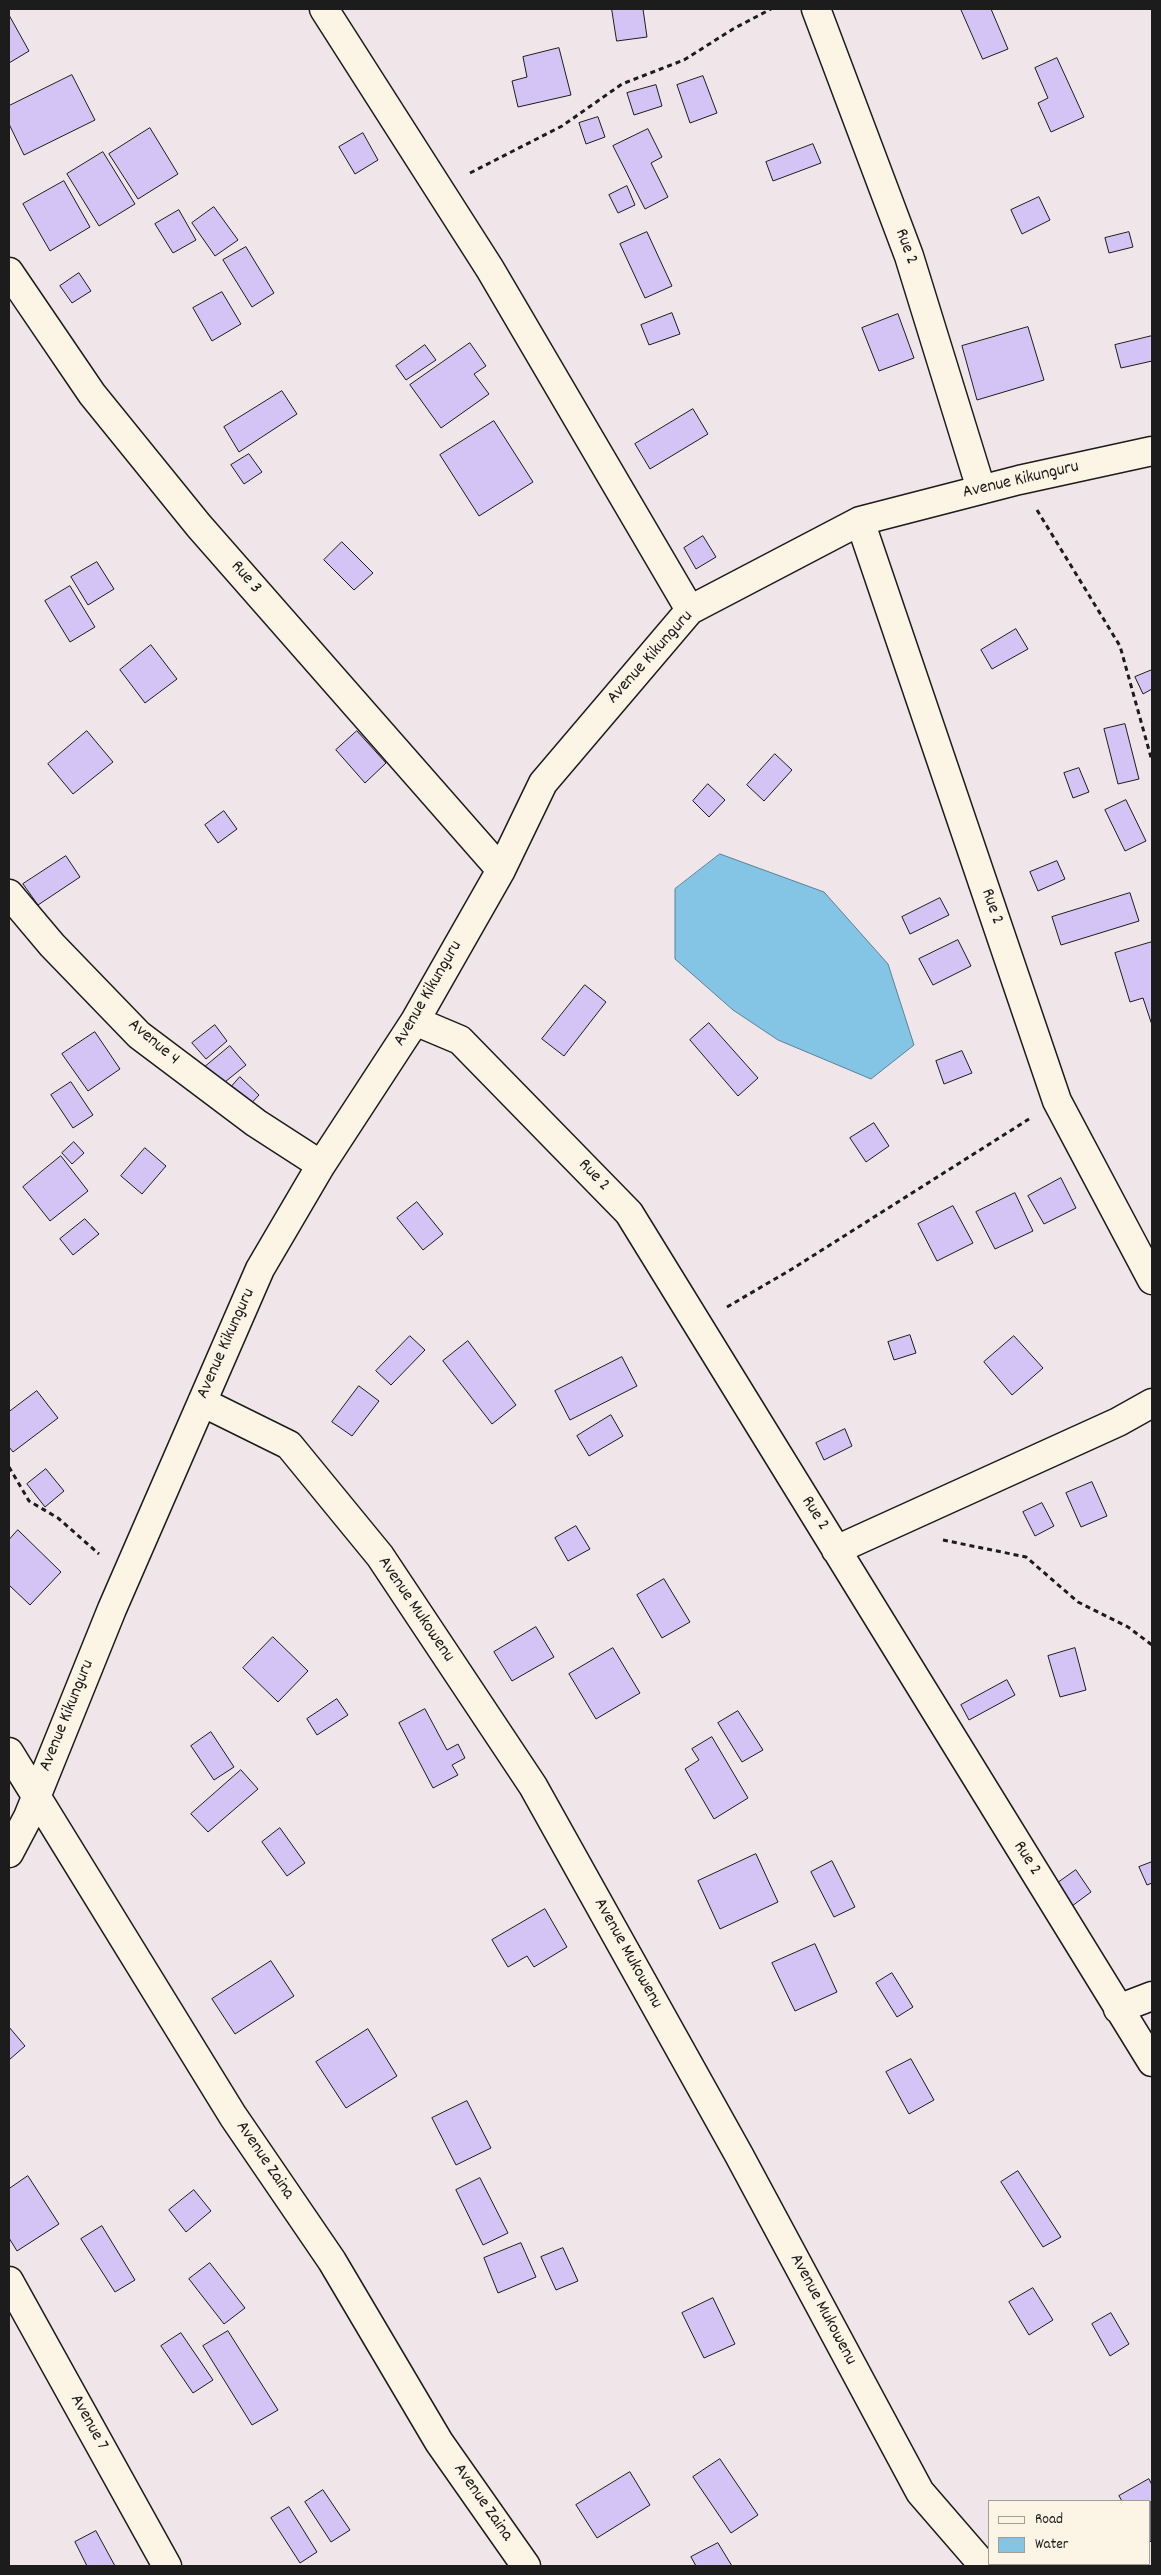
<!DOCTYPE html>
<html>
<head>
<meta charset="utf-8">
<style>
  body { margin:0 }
  #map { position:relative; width:1161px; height:2575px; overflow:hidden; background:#f0e6ea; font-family:Dekko,sans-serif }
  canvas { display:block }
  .frame { position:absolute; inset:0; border:10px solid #1c1c1c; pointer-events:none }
  .legend { position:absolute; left:988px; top:2500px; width:162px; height:65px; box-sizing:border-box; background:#fcf5e5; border:1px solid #a29e95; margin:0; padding:6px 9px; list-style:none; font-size:15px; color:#1c1c1c }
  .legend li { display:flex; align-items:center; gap:10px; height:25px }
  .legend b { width:25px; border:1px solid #a29e95 }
</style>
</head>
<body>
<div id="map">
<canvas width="1161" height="2575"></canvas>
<div class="frame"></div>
<ul class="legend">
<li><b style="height:6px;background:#fcf5e5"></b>Road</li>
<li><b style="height:14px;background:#84c4e5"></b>Water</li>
</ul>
</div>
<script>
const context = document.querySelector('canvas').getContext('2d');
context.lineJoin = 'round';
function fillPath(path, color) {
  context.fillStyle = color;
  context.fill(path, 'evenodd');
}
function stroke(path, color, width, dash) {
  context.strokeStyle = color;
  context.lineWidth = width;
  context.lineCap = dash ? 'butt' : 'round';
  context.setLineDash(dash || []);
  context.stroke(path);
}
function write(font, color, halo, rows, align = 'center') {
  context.font = font + ' Dekko,sans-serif';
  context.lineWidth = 4;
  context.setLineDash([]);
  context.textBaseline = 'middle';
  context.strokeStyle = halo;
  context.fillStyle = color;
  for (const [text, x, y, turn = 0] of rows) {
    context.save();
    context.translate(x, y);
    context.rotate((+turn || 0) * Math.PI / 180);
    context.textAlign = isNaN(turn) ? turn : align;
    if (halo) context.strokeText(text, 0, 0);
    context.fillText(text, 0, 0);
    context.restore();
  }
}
const water = new Path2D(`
  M720,854L824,892L888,964L914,1045L871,1079L778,1040L733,1010L675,959V889Z`);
const building = new Path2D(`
  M612,9H643L647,37L617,41Z
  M961,9H991L1008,49L983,59Z
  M9,15L29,51L9,63Z
  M559,48L571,95L518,107L512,81L527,77L523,57Z
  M1057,58L1084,117L1051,132L1038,103L1048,98L1035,68Z
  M72,75L95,120L24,155L9,124V106Z
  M703,76L717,113L690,123L677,85Z
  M656,85L662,106L634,115L627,93Z
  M598,117L605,137L586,144L579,123Z
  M150,128L178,174L138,199L109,154Z
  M648,129L662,157L651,163L668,197L645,209L613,146Z
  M363,133L378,160L355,174L339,147Z
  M813,144L821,163L773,181L766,162Z
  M103,152L135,204L99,226L67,174Z
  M64,181L90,227L50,251L23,204Z
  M627,186L635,205L618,213L609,195Z
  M1039,197L1050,220L1022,234L1011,210Z
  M214,207L238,240L215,256L192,223Z
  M179,210L196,240L173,253L155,224Z
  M647,232L672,286L645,298L620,244Z
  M1129,232L1133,247L1109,253L1105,238Z
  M246,247L274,293L252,307L223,260Z
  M79,273L91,291L72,303L60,286Z
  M222,292L241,324L212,341L193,308Z
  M672,313L680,334L649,345L641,325Z
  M898,314L914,358L879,371L862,328Z
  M1028,327L1044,380L977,400L962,346Z
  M1152,336V361L1121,368L1115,345Z
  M470,343L486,366L474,374L489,394L441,428L410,385Z
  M425,345L436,360L406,380L396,366Z
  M282,391L297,414L239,452L224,427Z
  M693,409L708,434L650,469L635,444Z
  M494,421L533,482L479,516L440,455Z
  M249,454L262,472L244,484L231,465Z
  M703,536L716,557L696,569L684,548Z
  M342,542L373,573L354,590L324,560Z
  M97,562L114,589L88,605L71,577Z
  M70,586L95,627L70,642L45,601Z
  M1016,629L1028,649L992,669L981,650Z
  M151,645L177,679L145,703L120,670Z
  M1152,670V689L1143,694L1135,677Z
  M1125,724L1139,779L1118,784L1104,729Z
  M87,731L113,762L73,794L48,764Z
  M357,731L386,763L365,783L336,750Z
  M775,754L792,770L764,801L747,785Z
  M1079,768L1089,792L1073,798L1064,773Z
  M708,784L725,800L709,817L693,801Z
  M1126,800L1146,841L1125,851L1105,810Z
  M224,811L237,829L218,843L205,825Z
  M66,856L80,877L38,905L23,884Z
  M1057,861L1065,879L1038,891L1030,872Z
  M1130,893L1139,921L1061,945L1052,917Z
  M940,898L949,915L910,934L902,917Z
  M958,940L971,966L933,985L919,959Z
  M1152,942V1025L1143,998L1130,1002L1115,953Z
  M585,985L606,1002L564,1056L542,1039Z
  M709,1023L758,1078L738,1096L690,1040Z
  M215,1025L227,1041L206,1059L192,1043Z
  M95,1032L120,1069L88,1091L62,1054Z
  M230,1046L246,1065L215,1090L200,1071Z
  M962,1051L972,1073L944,1084L936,1061Z
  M240,1077L259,1095L245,1110L226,1093Z
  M71,1082L93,1115L73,1128L51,1095Z
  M874,1123L889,1146L866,1162L850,1138Z
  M74,1142L84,1153L72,1164L62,1153Z
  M145,1148L166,1166L142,1194L121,1176Z
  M61,1156L88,1191L50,1221L23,1187Z
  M1061,1178L1076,1208L1044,1224L1028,1196Z
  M1015,1193L1033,1231L995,1249L976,1212Z
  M417,1202L443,1234L423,1250L397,1218Z
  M953,1206L973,1243L937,1261L918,1224Z
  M85,1219L99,1234L73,1255L60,1239Z
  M910,1335L916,1353L894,1360L888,1342Z
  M410,1336L425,1350L391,1385L376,1371Z
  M1014,1336L1043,1368L1012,1395L984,1362Z
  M468,1341L516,1405L492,1424L443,1361Z
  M622,1357L637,1386L570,1420L555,1391Z
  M359,1386L379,1401L352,1436L332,1422Z
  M37,1391L58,1418L13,1452L9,1447V1412Z
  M611,1415L623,1436L589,1456L577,1436Z
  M845,1429L852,1446L824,1460L816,1443Z
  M46,1469L64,1491L45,1507L27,1484Z
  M1092,1482L1107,1516L1081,1527L1066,1493Z
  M1042,1503L1054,1526L1035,1536L1023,1512Z
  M576,1526L590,1549L568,1561L555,1538Z
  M18,1530L61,1572L30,1605L9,1585V1540Z
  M664,1579L690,1622L662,1638L637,1595Z
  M536,1627L554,1657L512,1681L494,1652Z
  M273,1637L308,1671L278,1702L243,1668Z
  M613,1648L640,1693L596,1719L569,1674Z
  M1075,1648L1086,1690L1060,1697L1048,1656Z
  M1007,1680L1015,1695L969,1720L961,1705Z
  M337,1699L348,1715L317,1735L307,1719Z
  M425,1709L447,1750L458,1744L465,1758L452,1765L458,1775L433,1788L399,1723Z
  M738,1711L763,1750L742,1762L718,1723Z
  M211,1732L234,1767L214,1780L191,1746Z
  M712,1737L748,1798L714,1819L685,1769L699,1760L692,1749Z
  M241,1770L258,1789L208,1832L191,1814Z
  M280,1828L305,1863L287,1876L262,1842Z
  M756,1854L778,1902L720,1929L698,1881Z
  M832,1861L855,1907L834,1917L811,1872Z
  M1152,1862V1883L1147,1885L1139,1867Z
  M1076,1870L1091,1892L1068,1909L1052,1887Z
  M545,1909L567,1947L534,1967L527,1956L508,1967L492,1940Z
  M815,1944L837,1992L795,2011L772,1963Z
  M271,1961L294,1996L235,2034L212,1999Z
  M892,1973L913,2007L897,2017L876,1983Z
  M9,2027L25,2046L9,2060Z
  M368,2029L397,2076L346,2108L316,2062Z
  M911,2059L934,2100L909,2114L886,2072Z
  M467,2101L491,2148L456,2165L432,2118Z
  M1018,2171L1061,2237L1043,2247L1001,2182Z
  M28,2176L59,2224L17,2251L9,2238V2189Z
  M480,2178L508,2233L483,2245L456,2190Z
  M194,2190L211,2211L186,2232L169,2210Z
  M102,2226L135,2280L115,2292L81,2239Z
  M521,2243L536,2277L498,2293L484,2258Z
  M563,2248L578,2281L556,2290L541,2257Z
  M210,2263L245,2308L224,2324L189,2279Z
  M1033,2288L1053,2320L1029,2335L1009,2302Z
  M713,2298L735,2344L704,2358L682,2313Z
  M1111,2313L1129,2344L1110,2356L1092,2324Z
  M228,2331L278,2410L252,2425L203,2346Z
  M181,2333L213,2380L193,2393L161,2346Z
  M720,2459L758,2515L731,2533L693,2477Z
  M630,2472L650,2505L597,2538L576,2505Z
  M1149,2479L1152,2485V2540L1150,2542V2501H1122L1119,2496Z
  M323,2490L350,2530L331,2542L305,2502Z
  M289,2507L317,2552L300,2563L271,2518Z
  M96,2531L115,2566H87L75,2542Z
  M718,2543L732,2566H696L691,2557Z`);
const path = new Path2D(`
  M470,173L562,126L622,84L684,60L733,29L771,9
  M1037,510L1120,646L1152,761
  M727,1307L792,1269L1029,1119
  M9,1467L29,1501L58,1518L99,1554
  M943,1540L1026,1557L1078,1602L1128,1627L1152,1645`);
const minor = new Path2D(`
  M324,9L490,269L690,610
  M816,9L909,256L981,489
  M9,272L92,394L199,526L501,870
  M860,521L1057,1101L1152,1280
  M9,894L52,945L139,1035L256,1123L321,1165
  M415,1021L460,1040L629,1213L1152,2062
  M202,1402L289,1445L380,1556L533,1786L739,2155L920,2492L984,2566
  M836,1550L1118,1422L1152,1403
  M9,1752L233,2116L332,2261L439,2442L526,2566
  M9,1853L28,1817L112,1609L260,1269L321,1165L415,1021L501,870L543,783L690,610L860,521L1019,480L1152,451
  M1118,2009L1152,1996
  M9,2281L167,2566`);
const streetNames = [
  ["Rue 2",905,247,70],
  ["Avenue Kikunguru",1021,481,-13],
  ["Rue 3",245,578,49],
  ["Avenue Kikunguru",651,658,-48],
  ["Rue 2",991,907,71],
  ["Avenue Kikunguru",429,994,-60],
  ["Avenue 4",153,1043,40],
  ["Rue 2",593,1176,46],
  ["Avenue Kikunguru",227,1344,-66],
  ["Rue 2",814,1514,58],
  ["Avenue Mukowenu",415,1610,56],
  ["Avenue Kikunguru",68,1716,-68],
  ["Rue 2",1026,1859,58],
  ["Avenue Mukowenu",627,1954,61],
  ["Avenue Zaina",264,2161,56],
  ["Avenue Mukowenu",822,2310,62],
  ["Avenue 7",88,2423,61],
  ["Avenue Zaina",482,2503,55]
];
fillPath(water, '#84c4e5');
stroke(water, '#5a8195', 1);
fillPath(building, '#d4c4f6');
stroke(building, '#1c1c1c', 1);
stroke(minor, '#1c1c1c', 31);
stroke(path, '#1c1c1c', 3, [5, 4]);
stroke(minor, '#fcf5e5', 28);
write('18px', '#1c1c1c', '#fcf5e5', streetNames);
</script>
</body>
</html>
